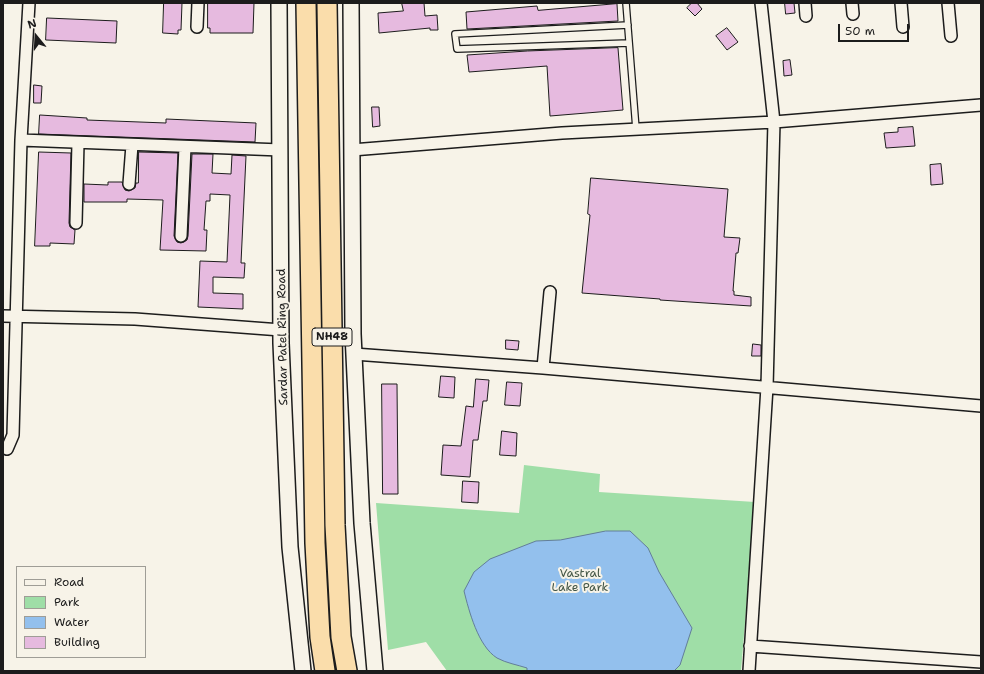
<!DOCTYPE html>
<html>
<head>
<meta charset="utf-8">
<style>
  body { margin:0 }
  #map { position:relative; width:984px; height:674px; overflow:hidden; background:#f7f3e8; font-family:"Shantell Sans",sans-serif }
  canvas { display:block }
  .frame { position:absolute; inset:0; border:4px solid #1c1c1c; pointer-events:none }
  .legend { position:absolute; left:16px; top:566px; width:130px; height:92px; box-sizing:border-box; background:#f7f3e8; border:1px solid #9f9d96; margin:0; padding:5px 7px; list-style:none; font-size:12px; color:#1c1c1c }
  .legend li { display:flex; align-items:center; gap:8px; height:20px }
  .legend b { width:20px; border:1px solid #9f9d96 }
  .north { position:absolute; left:16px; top:16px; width:40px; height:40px; -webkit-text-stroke:3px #f7f3e8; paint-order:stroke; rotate:342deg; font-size:11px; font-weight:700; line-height:16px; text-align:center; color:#1c1c1c }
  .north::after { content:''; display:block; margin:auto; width:14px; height:18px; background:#1c1c1c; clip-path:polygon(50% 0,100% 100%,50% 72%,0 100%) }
  .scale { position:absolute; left:838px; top:24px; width:71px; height:18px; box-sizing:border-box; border:2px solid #1c1c1c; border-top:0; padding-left:5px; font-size:12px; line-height:14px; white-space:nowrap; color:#1c1c1c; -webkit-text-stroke:3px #f7f3e8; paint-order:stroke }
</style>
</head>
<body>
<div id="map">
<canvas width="984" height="674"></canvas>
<div class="frame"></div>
<ul class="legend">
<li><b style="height:5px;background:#f7f3e8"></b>Road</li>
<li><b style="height:11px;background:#9fdea7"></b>Park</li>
<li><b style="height:11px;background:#93c0ed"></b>Water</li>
<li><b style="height:11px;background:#e6badf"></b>Building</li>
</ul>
<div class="north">N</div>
<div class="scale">50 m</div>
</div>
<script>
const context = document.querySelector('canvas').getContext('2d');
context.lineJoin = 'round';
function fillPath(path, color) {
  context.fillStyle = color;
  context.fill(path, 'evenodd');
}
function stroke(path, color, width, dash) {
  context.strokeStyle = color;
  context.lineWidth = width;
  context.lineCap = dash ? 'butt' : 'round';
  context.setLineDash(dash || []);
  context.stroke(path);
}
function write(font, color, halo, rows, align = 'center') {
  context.font = font + ' "Shantell Sans",sans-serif';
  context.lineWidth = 4;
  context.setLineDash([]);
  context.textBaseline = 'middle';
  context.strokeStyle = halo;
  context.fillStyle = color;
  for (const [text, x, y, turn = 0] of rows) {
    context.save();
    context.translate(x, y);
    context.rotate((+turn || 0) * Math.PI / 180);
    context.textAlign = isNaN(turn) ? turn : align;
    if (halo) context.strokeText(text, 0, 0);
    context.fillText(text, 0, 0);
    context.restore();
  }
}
const green = new Path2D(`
  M524,465L600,474L599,492L755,502L741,671H447L426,642L388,650L376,503L519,513Z`);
const water = new Path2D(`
  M606,531H630L648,548L659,572L692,628L680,665L674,671H527V668C518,665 506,663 497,658C478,646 469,611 464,591L474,572L490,559L536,541L560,540Z`);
const building = new Path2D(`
  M164,3H182L181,30H178V34L163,33Z
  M208,3H254L253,33H210V28H208Z
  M402,3H424L425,16L437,15L438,30H430V28L379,33L378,13L403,11Z
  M692,3H697L702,9L695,16L687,8Z
  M785,3H794L795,13L786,14Z
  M617,4L618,21L467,29L466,12L537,6L538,10Z
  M47,18L117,21L116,43L46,40Z
  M727,28L738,42L727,50L716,36Z
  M618,48L623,110L550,116L547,66L469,72L467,55L527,51Z
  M790,60L792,75L784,76L783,61Z
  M34,85L42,86L41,103H34Z
  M372,107H379L380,126L373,127Z
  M40,115L87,118V120L166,123V119L256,123L255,142L39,134Z
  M913,127L915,146L886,148L884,133L898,132V128Z
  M39,152L71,153L69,223L70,227L75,230L74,244L50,243V246H35Z
  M139,152L178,153L174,236L177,242L181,243L187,240L188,236L192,154H213L212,173L231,174L232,155L246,156L241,263H245L244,278L213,277V293L243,294V309L198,307L200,261L227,262L230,195L210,194V201H206L204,230H207L206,251L160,250L163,200L127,199V202H84V184L108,185V182H122L125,190L129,191L135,188L136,183H138Z
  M941,164L943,184L931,185L930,165Z
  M591,178L728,189L724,237L740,238L738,253H736L733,291H734V295L751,297V306L660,300V299L582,293L590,215L588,214Z
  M506,340L519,341L518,350L506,349Z
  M753,344L761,345V356H752Z
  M441,376L455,377L454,398L439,397Z
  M476,379L489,380L487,401H483L478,440H473L470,477L441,475L443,445L461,446L466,406L473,407Z
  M507,382L522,383L520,406L505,405Z
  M382,384H397L398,494H383Z
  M502,431L517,433L516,456L500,455Z
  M463,481L479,482L478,503L462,502Z`);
const lane = new Path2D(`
  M626,3L636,129
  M628,25L455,34L457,49L629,43`);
const street = new Path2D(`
  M805,3L806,16
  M852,3L853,14
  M901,3L903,27
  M948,3L951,36
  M197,27L198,3
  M21,140L281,150
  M352,150L562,133L774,122L981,105
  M129,184L132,145
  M76,223L78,143
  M181,236L185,147
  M3,316L135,319L281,330
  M354,354L543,368L981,406
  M543,368L550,292
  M7,449L13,435L21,140L29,3
  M750,646L981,662
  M749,671L767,387L774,122L761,3`);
const secondary = new Path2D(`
  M279,3L281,343L290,547L303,671
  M351,3L353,334L362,523L375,671`);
const highway = new Path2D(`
  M306,3L315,543L320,637L325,671
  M327,3L335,525L341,637L347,671`);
const shields = [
  [332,337,40]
];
const shieldNames = [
  ["NH48",332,337]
];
const streetNames = [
  ["Sardar Patel Ring Road",283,337,-91]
];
const parkNames = [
  ["Vastral",580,574],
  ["Lake Park",580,588]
];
fillPath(green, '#9fdea7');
fillPath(water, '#93c0ed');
stroke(water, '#637e99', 1);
fillPath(building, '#e6badf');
stroke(building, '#1c1c1c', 1);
stroke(lane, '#1c1c1c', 8);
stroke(street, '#1c1c1c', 14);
stroke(secondary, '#1c1c1c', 18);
stroke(highway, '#1c1c1c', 22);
stroke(lane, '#f7f3e8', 5.5);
stroke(street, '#f7f3e8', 11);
stroke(secondary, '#f7f3e8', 15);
stroke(highway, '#faddab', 19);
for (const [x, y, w] of shields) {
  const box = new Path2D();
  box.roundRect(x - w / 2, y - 9, w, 18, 3);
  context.fillStyle = '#f7f3e8';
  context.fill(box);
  stroke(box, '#1c1c1c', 1);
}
write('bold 11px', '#1c1c1c', null, shieldNames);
write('12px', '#1c1c1c', '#f7f3e8', streetNames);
write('12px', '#435646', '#f7f3e8', parkNames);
</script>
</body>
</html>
